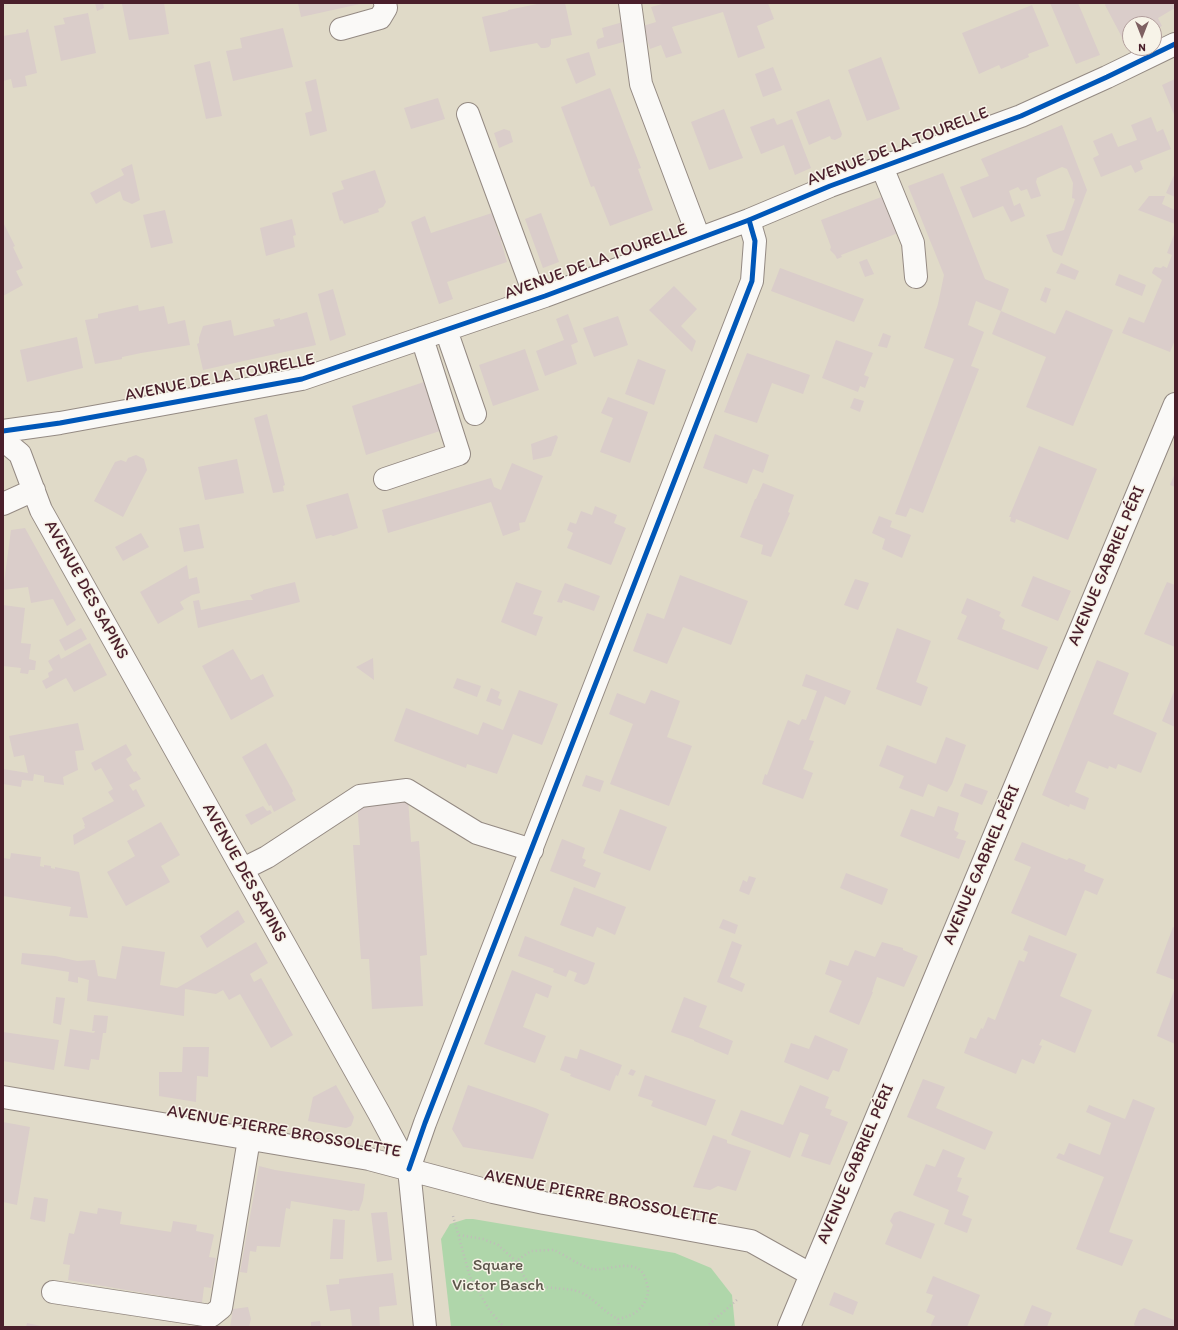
<!DOCTYPE html>
<html>
<head>
<meta charset="utf-8">
<style>
  body { margin:0 }
  #map { position:relative; width:1178px; height:1330px; overflow:hidden; background:#e0dac8; font-family:Itim,sans-serif }
  canvas { display:block }
  .frame { position:absolute; inset:0; border:4px solid #4a1f2b; pointer-events:none }
  .north { position:absolute; left:1122px; top:16px; width:40px; height:40px; box-sizing:border-box; background:#f7f3e8; border:1px solid #b29e9c; border-radius:50%; rotate:180deg; font-size:11px; font-weight:700; line-height:16px; text-align:center; color:#4a1f2b }
  .north::after { content:''; display:block; margin:auto; width:14px; height:18px; background:#7e6062; clip-path:polygon(50% 0,100% 100%,50% 72%,0 100%) }
</style>
</head>
<body>
<div id="map">
<canvas width="1178" height="1330"></canvas>
<div class="frame"></div>
<div class="north">N</div>
</div>
<script>
const context = document.querySelector('canvas').getContext('2d');
context.lineJoin = 'round';
function fillPath(path, color) {
  context.fillStyle = color;
  context.fill(path, 'evenodd');
}
function stroke(path, color, width, dash) {
  context.strokeStyle = color;
  context.lineWidth = width;
  context.lineCap = dash ? 'butt' : 'round';
  context.setLineDash(dash || []);
  context.stroke(path);
}
function write(font, color, halo, rows, align = 'center') {
  context.font = font + ' Itim,sans-serif';
  context.lineWidth = 3;
  context.setLineDash([]);
  context.textBaseline = 'middle';
  context.strokeStyle = halo;
  context.fillStyle = color;
  for (const [text, x, y, turn = 0] of rows) {
    context.save();
    context.translate(x, y);
    context.rotate((+turn || 0) * Math.PI / 180);
    context.textAlign = isNaN(turn) ? turn : align;
    if (halo) context.strokeText(text, 0, 0);
    context.fillText(text, 0, 0);
    context.restore();
  }
}
const green = new Path2D(`
  M466,1219H473L675,1253L711,1268L732,1295L735,1327H451L441,1239L450,1224Z`);
const building = new Path2D(`
  M95,3H103L104,8L97,11Z
  M130,3H164L169,34L129,40L122,4Z
  M298,3H360V4L301,17Z
  M542,3H565L572,35L551,39V44L549,47L545,48H541L537,43L490,52L482,17L508,11V10Z
  M666,3H768L774,19L757,26L765,48L738,58L723,12L672,27L682,53L666,58L661,45L650,49L643,26L656,22L651,7Z
  M1050,3H1078L1100,55L1076,64Z
  M1106,3H1175V8L1158,18L1162,26L1154,30V24H1130V41L1125,43L1105,5Z
  M1032,5L1049,46L1028,54L1029,57L1001,69L999,65L979,74L962,33Z
  M88,13L96,53L61,61L54,26L65,24L63,18Z
  M623,22L627,41L598,49L596,42L598,39L604,37L602,28Z
  M283,28L293,67L233,81L226,51L242,48L240,38Z
  M28,29L37,73L25,76L27,86L13,88L11,79L3,81V36L26,32V30Z
  M589,52L596,75L576,84L566,59Z
  M881,57L900,109L867,121L848,70Z
  M210,61L222,116L206,119L194,65Z
  M773,67L782,90L763,97L755,74Z
  M316,79L327,131L310,136L305,113L312,111L305,82Z
  M1175,79V117L1162,85Z
  M610,88L641,168L638,169L653,210L610,226L594,186L591,187L561,107Z
  M438,98L445,119L411,129L404,108Z
  M829,99L842,134L841,137L835,140L831,139L830,136L809,145L796,112Z
  M724,109L743,158L709,170L691,122Z
  M1151,117L1157,132L1163,129L1171,149L1140,161L1143,169L1135,173L1131,165L1101,177L1093,158L1099,155L1093,141L1112,133L1118,147L1137,140L1131,125Z
  M774,118L777,125L792,119L811,168L795,175L784,145L761,154L750,127Z
  M1062,125L1087,190L1062,256L1053,252L1046,235L1064,230L1075,199L1072,198L1073,183L1067,169L1062,167L1037,178L1036,182L1041,196L1031,199L1027,189L1021,191L1018,187L1009,191L1014,206L1020,203L1025,216L1011,222L1003,206L973,218L960,187L989,176L981,159Z
  M504,129L510,131L513,142L499,148L494,133Z
  M132,164L140,200L132,204L123,200L120,191L96,204L90,193L124,175L121,169Z
  M375,170L386,202L383,207L378,209L379,212L344,224L342,220L340,221L332,193L344,189L341,181Z
  M943,173L985,279L1009,289L1001,311L1055,334L1066,310L1113,330L1073,426L1026,407L1046,357L992,334L1001,311L976,301L968,325L984,332L971,366L979,369L923,513L910,508L906,517L895,514L954,359L924,348L938,304L944,275L908,186Z
  M1175,173V197L1166,193Z
  M884,196L898,233L841,255L842,257L837,259L835,255L830,250L831,247L821,220Z
  M1149,196H1165L1162,204L1175,210V224L1138,210Z
  M165,210L173,243L151,248L143,215Z
  M492,213L499,236L503,234L504,240L501,241L507,262L447,282L453,299L439,304L411,222L425,216L431,233Z
  M541,213L559,262L543,268L525,219Z
  M292,219L296,235L293,236L295,247L266,256L260,228Z
  M3,222L15,246L13,247L23,268L16,271L23,285L3,296Z
  M1175,232V340L1170,352L1122,333L1129,317L1144,323L1162,280L1152,273L1153,270L1155,267L1161,268L1163,266L1167,268L1172,255L1167,253Z
  M867,259L874,274L865,277L859,262Z
  M1061,263L1079,271L1075,280L1056,273Z
  M780,268L864,299L854,322L771,291Z
  M1119,274L1146,285L1142,296L1115,285Z
  M674,286L697,309L681,326L696,341L692,352L649,310Z
  M1045,287L1051,289L1046,303L1040,300Z
  M333,289L346,335L330,341L318,294Z
  M138,305L139,311L164,306L168,324L185,320L190,345L141,353L122,357V359L95,364L85,320L98,318V314Z
  M307,312L316,345L203,370L197,344L199,343V338L203,326L231,320L234,336L275,326L273,320L280,318V320Z
  M568,314L578,342L571,345L577,364L545,376L536,351L564,340L556,319Z
  M618,316L628,345L594,357L583,328Z
  M883,333L891,336L887,348L878,346Z
  M77,337L83,368L27,382L20,350Z
  M836,340L873,353L864,375L869,377L865,388L860,386L858,392L822,378Z
  M525,349L539,390L493,406L479,365Z
  M747,353L810,375L803,394L772,383L757,423L724,412Z
  M638,359L666,370L654,405L625,394Z
  M424,382L428,395L432,394L433,399L430,400L440,431L366,455L352,406Z
  M608,397L648,412L630,463L600,452L613,418L601,413Z
  M854,398L864,401L860,412L850,408Z
  M267,414L285,485L283,486L284,491L273,493L254,418Z
  M715,434L769,455L763,473L753,469L747,484L703,468Z
  M556,435L558,437L551,456L533,460L531,444Z
  M1039,446L1097,469L1068,540L1016,519L1015,523L1010,521L1011,517H1009Z
  M136,455L144,459L147,470L123,517L94,501L115,462L121,460L126,462L128,458Z
  M237,459L244,493L205,500L198,467Z
  M512,463L543,476L525,522L519,523L520,530L503,536L491,502L388,533L382,510L491,478L494,487L501,490Z
  M1175,473V487L1170,485Z
  M763,483L794,495L788,512L790,513L771,557L761,554L763,545L740,537L755,499H756Z
  M348,493L358,528L333,536L331,535L316,539L306,505Z
  M595,506L617,515L614,523L626,528L611,565L567,548L573,533L567,530L570,522L576,524L581,511L592,515Z
  M879,516L892,521L890,527L911,535L902,558L882,549L885,539L872,533Z
  M199,524L204,548L184,552L179,528Z
  M25,528L76,620L67,626L53,599L31,603L28,587L3,590L11,530Z
  M141,533L149,547L123,561L115,547Z
  M187,565L189,579L197,577L200,593L192,595L180,602L184,609L158,624L140,592Z
  M680,575L748,601L731,645L683,627L667,664L633,651L647,613L664,619Z
  M1033,576L1071,591L1058,621L1021,606Z
  M855,579L869,583L858,610L844,605Z
  M295,582L300,602L198,628L193,601L199,600L201,610L247,600H253L250,595L263,591V590Z
  M516,582L542,591L533,614L543,617L536,636L501,622Z
  M1167,582L1175,585V647L1144,634Z
  M565,583L600,596L594,611L563,600L562,603L557,602Z
  M967,598L1001,612L999,616L1005,620L1002,629L1048,647L1038,670L957,639L967,616L961,613Z
  M3,605L25,608L21,643L31,644L29,659L36,661L35,670H29L28,674L20,673L21,668L3,666Z
  M81,628L87,639L65,651L59,640Z
  M897,628L931,641L916,682L928,687L921,706L876,689Z
  M90,643L107,675L74,692L66,678L46,689L42,681L49,677L48,673L53,670L48,661L59,654L61,659Z
  M233,649L251,680L263,674L274,696L231,720L202,666Z
  M373,658L374,680L356,667Z
  M1097,660L1129,673L1113,714L1157,733L1141,773L1118,764L1116,769L1109,766L1108,769L1088,761L1075,792L1089,798L1085,810L1070,804L1069,807L1042,795Z
  M806,674L851,691L845,705L825,696L809,740L814,741L803,769L813,773L803,799L762,784L765,774L767,775L788,720L799,725L802,719L806,720L817,691L802,686Z
  M457,678L481,686L477,697L453,688Z
  M491,688L500,692L498,698L502,700L500,706L486,701Z
  M1175,689V727L1162,721Z
  M519,690L558,704L542,745L513,734L497,774L467,764L466,768L394,741L406,708L478,735L483,722L503,730Z
  M651,690L680,701L667,737L692,746L669,806L610,784L633,724L609,714L617,693L645,704Z
  M78,723L84,750L75,751L78,770L63,777L64,785L44,782V776L34,774L33,781L22,780L21,787L3,784V769L28,773L24,755L14,757L9,736Z
  M946,737L966,745L952,784L947,792L928,784L923,797L899,788L904,776L879,766L887,745L936,764Z
  M266,743L293,791L292,793L296,800L274,812L271,805L269,806L242,757Z
  M126,744L132,755L126,759L134,772L136,771L141,779L129,785L133,791L136,789L145,806L74,845L73,835L85,828L84,825H85L82,818L114,801L108,792L113,789L101,768L95,771L91,763Z
  M586,775L604,781L600,792L582,786Z
  M965,783L988,791L982,805L960,796Z
  M408,798L411,842L419,841L427,955L420,956L423,1006L372,1009L369,959H361L353,845H360L357,801Z
  M263,806L267,811L270,810L272,813L251,825L245,815Z
  M938,806L959,813L954,830L959,833L956,838L966,841L959,859L900,836L911,809L934,817Z
  M620,809L667,827L650,871L603,853Z
  M161,822L180,855L161,866L170,882L126,906L107,872L135,856L127,841Z
  M562,839L585,848L582,858L586,860L583,866L601,873L595,888L550,871Z
  M1022,842L1067,860L1069,858L1086,865L1084,871L1104,879L1097,895L1085,890L1066,936L1011,913L1031,867L1014,860Z
  M11,853L41,857L40,866L44,867V865L51,866V868L55,869V867L79,872L88,918L69,916L71,907L3,896V858L10,859Z
  M846,873L888,889L882,905L840,888Z
  M749,876L756,878L749,895L739,891L743,880L747,882Z
  M574,887L626,907L615,935L597,927L593,937L560,925Z
  M238,910L245,922L207,948L200,936Z
  M723,919L738,925L735,934L719,928Z
  M1173,927L1175,928V980L1156,973Z
  M1029,935L1077,954L1060,996L1092,1010L1075,1053L1042,1039L1039,1045L1042,1046L1034,1064L1022,1059L1016,1074L964,1053L970,1037L976,1039L981,1028L983,1029L988,1017L995,1020L1019,960L1024,962L1028,952L1023,950Z
  M525,936L595,963L588,983L584,985L574,981L577,973L569,970L566,977L553,972L554,969L518,956Z
  M732,941L742,945L730,977L745,984L742,992L717,982Z
  M256,942L268,963L250,974L254,982L261,978L293,1035L271,1048L240,994L229,1000L223,990L216,994L185,989L184,1016L87,1001L89,980L78,977V983L68,981L69,972L21,964L22,953L55,956L77,961L95,960L98,976L116,979L122,946L165,952L160,985L177,988Z
  M882,942L903,948V950L918,956L904,987L877,977L872,992H873L859,1025L829,1012L842,981L825,974L830,960L848,966L855,950L875,957Z
  M512,970L552,986L548,998L536,993L523,1027L546,1036L535,1063L484,1044Z
  M1175,988V1044L1157,1036Z
  M56,997L65,998L61,1025L53,1023Z
  M684,997L707,1006L699,1027L733,1041L728,1055L694,1041V1040L671,1032Z
  M94,1015L108,1016L106,1033H103L99,1060L91,1059L89,1070L64,1066L70,1029L94,1033L95,1031H92Z
  M3,1032L59,1040L54,1070L3,1061Z
  M815,1035L848,1049L839,1072L833,1070L828,1080L784,1062L791,1043L809,1049Z
  M183,1047H209L208,1077L197,1076L196,1102L159,1096V1072H182Z
  M580,1049L622,1065L618,1076L616,1075L610,1091L570,1076L571,1074L560,1070L565,1056L577,1059Z
  M631,1069L636,1071L633,1076L628,1074Z
  M645,1075L716,1100L706,1126L651,1106L653,1101L638,1096Z
  M923,1079L945,1087L936,1108L993,1132L985,1150L907,1117Z
  M336,1085L354,1117L353,1121L351,1126L346,1128L308,1121L313,1097Z
  M468,1085L535,1108L549,1114L533,1159L463,1147L452,1129Z
  M800,1085L829,1097L825,1108L832,1110L830,1115L848,1122L830,1165L801,1156L809,1135L800,1132L790,1158L731,1135L741,1110L783,1125Z
  M1133,1099L1155,1108L1109,1232L1133,1240L1122,1266L1076,1249L1104,1177L1056,1158L1059,1153L1064,1155L1069,1143L1100,1155L1111,1123L1086,1112L1089,1105L1125,1119Z
  M3,1122L30,1127L17,1205L3,1202Z
  M713,1135L727,1140V1143L751,1151L736,1191L718,1186L710,1190L693,1187Z
  M943,1149L965,1158L957,1177L962,1178L957,1191L969,1196L962,1215L972,1219L967,1233L944,1224L949,1210L913,1195L926,1164L935,1167Z
  M259,1166L275,1170L365,1184L363,1200L359,1211L353,1210L352,1211L291,1201L290,1209L286,1208L280,1247L257,1246L256,1252L250,1251L247,1273L240,1272Z
  M34,1197L48,1199L45,1222L30,1219Z
  M98,1208L122,1212L120,1224L171,1232L173,1221L197,1225L196,1231L212,1234L214,1235L209,1257L216,1258L211,1288L204,1287L202,1303L68,1280L70,1265L63,1264L69,1233L74,1234L80,1211L97,1214Z
  M900,1211L935,1224L921,1259L885,1244L893,1225L890,1221L894,1213Z
  M387,1212L392,1260L377,1262L371,1213Z
  M333,1219L345,1220L343,1259H330Z
  M393,1273L397,1305L379,1307L380,1327H352L350,1309L330,1311L326,1285L339,1284V1279Z
  M933,1276L980,1295L967,1327H930L935,1316L926,1312L933,1295L926,1293Z
  M834,1292L858,1302L853,1315L829,1305Z
  M1032,1305L1052,1313L1047,1327H1023Z
  M248,1307L251,1319L249,1327H230L233,1309Z
  M1144,1308L1174,1320L1175,1327H1135L1134,1324L1139,1311Z
  M320,1321L321,1327H311V1322Z
  M27,1323L41,1326L40,1327H26Z`);
const path = new Path2D(`
  M453,1216L470,1277L490,1311L504,1327
  M459,1235L483,1239L498,1245L516,1261
  M548,1250H554C565,1255 582,1267 592,1269C608,1272 640,1254 646,1281C648,1286 649,1293 646,1299C641,1312 631,1316 618,1319C603,1312 593,1297 580,1292C568,1287 540,1289 531,1284C524,1279 520,1268 516,1261L531,1251Z
  M618,1319L619,1327
  M706,1327L738,1299`);
const minor = new Path2D(`
  M630,3L641,84L699,238
  M341,29L380,18L386,8L385,3
  M468,114L536,299
  M882,167L913,243L916,277
  M446,330L475,414
  M3,431L60,423L302,379L545,296L749,220L830,186L1021,116L1107,77L1175,44
  M3,440L20,454L41,510L379,1113L409,1169L425,1327
  M385,479L459,454L422,338
  M3,504L34,490
  M243,869L267,857L360,796L407,790L477,833L532,850
  M3,1097L369,1159L493,1192L544,1203L751,1241L810,1274
  M409,1169L425,1123L752,281L755,241L749,220
  M53,1292L211,1316L221,1308L249,1139
  M789,1327L1175,404`);
const cycleway = new Path2D(`
  M3,431L60,423L302,379L545,296L749,220L830,186L1021,116L1107,77L1175,44
  M409,1169L425,1123L752,281L755,241L749,220`);
const streetNames = [
  ["AVENUE DE LA TOURELLE",898,147,-21],
  ["AVENUE DE LA TOURELLE",596,262,-20],
  ["AVENUE DE LA TOURELLE",220,378,-11],
  ["AVENUE GABRIEL PÉRI",1107,566,-67],
  ["AVENUE DES SAPINS",86,590,61],
  ["AVENUE GABRIEL PÉRI",982,865,-67],
  ["AVENUE DES SAPINS",244,873,61],
  ["AVENUE PIERRE BROSSOLETTE",284,1132,10],
  ["AVENUE GABRIEL PÉRI",856,1164,-67],
  ["AVENUE PIERRE BROSSOLETTE",601,1198,11]
];
const parkNames = [
  ["Square",498,1266],
  ["Victor Basch",498,1286]
];
fillPath(green, '#afd6aa');
fillPath(building, '#dacdca');
stroke(minor, '#948a83', 24);
stroke(path, '#c1bbba', 2.5, [1, 3]);
stroke(minor, '#faf9f7', 22);
stroke(cycleway, '#0057b8', 5);
write('17px', '#4a1f2b', '#f7f3e8', streetNames);
write('17px', '#5c554a', '#f7f3e8', parkNames);
</script>
</body>
</html>
